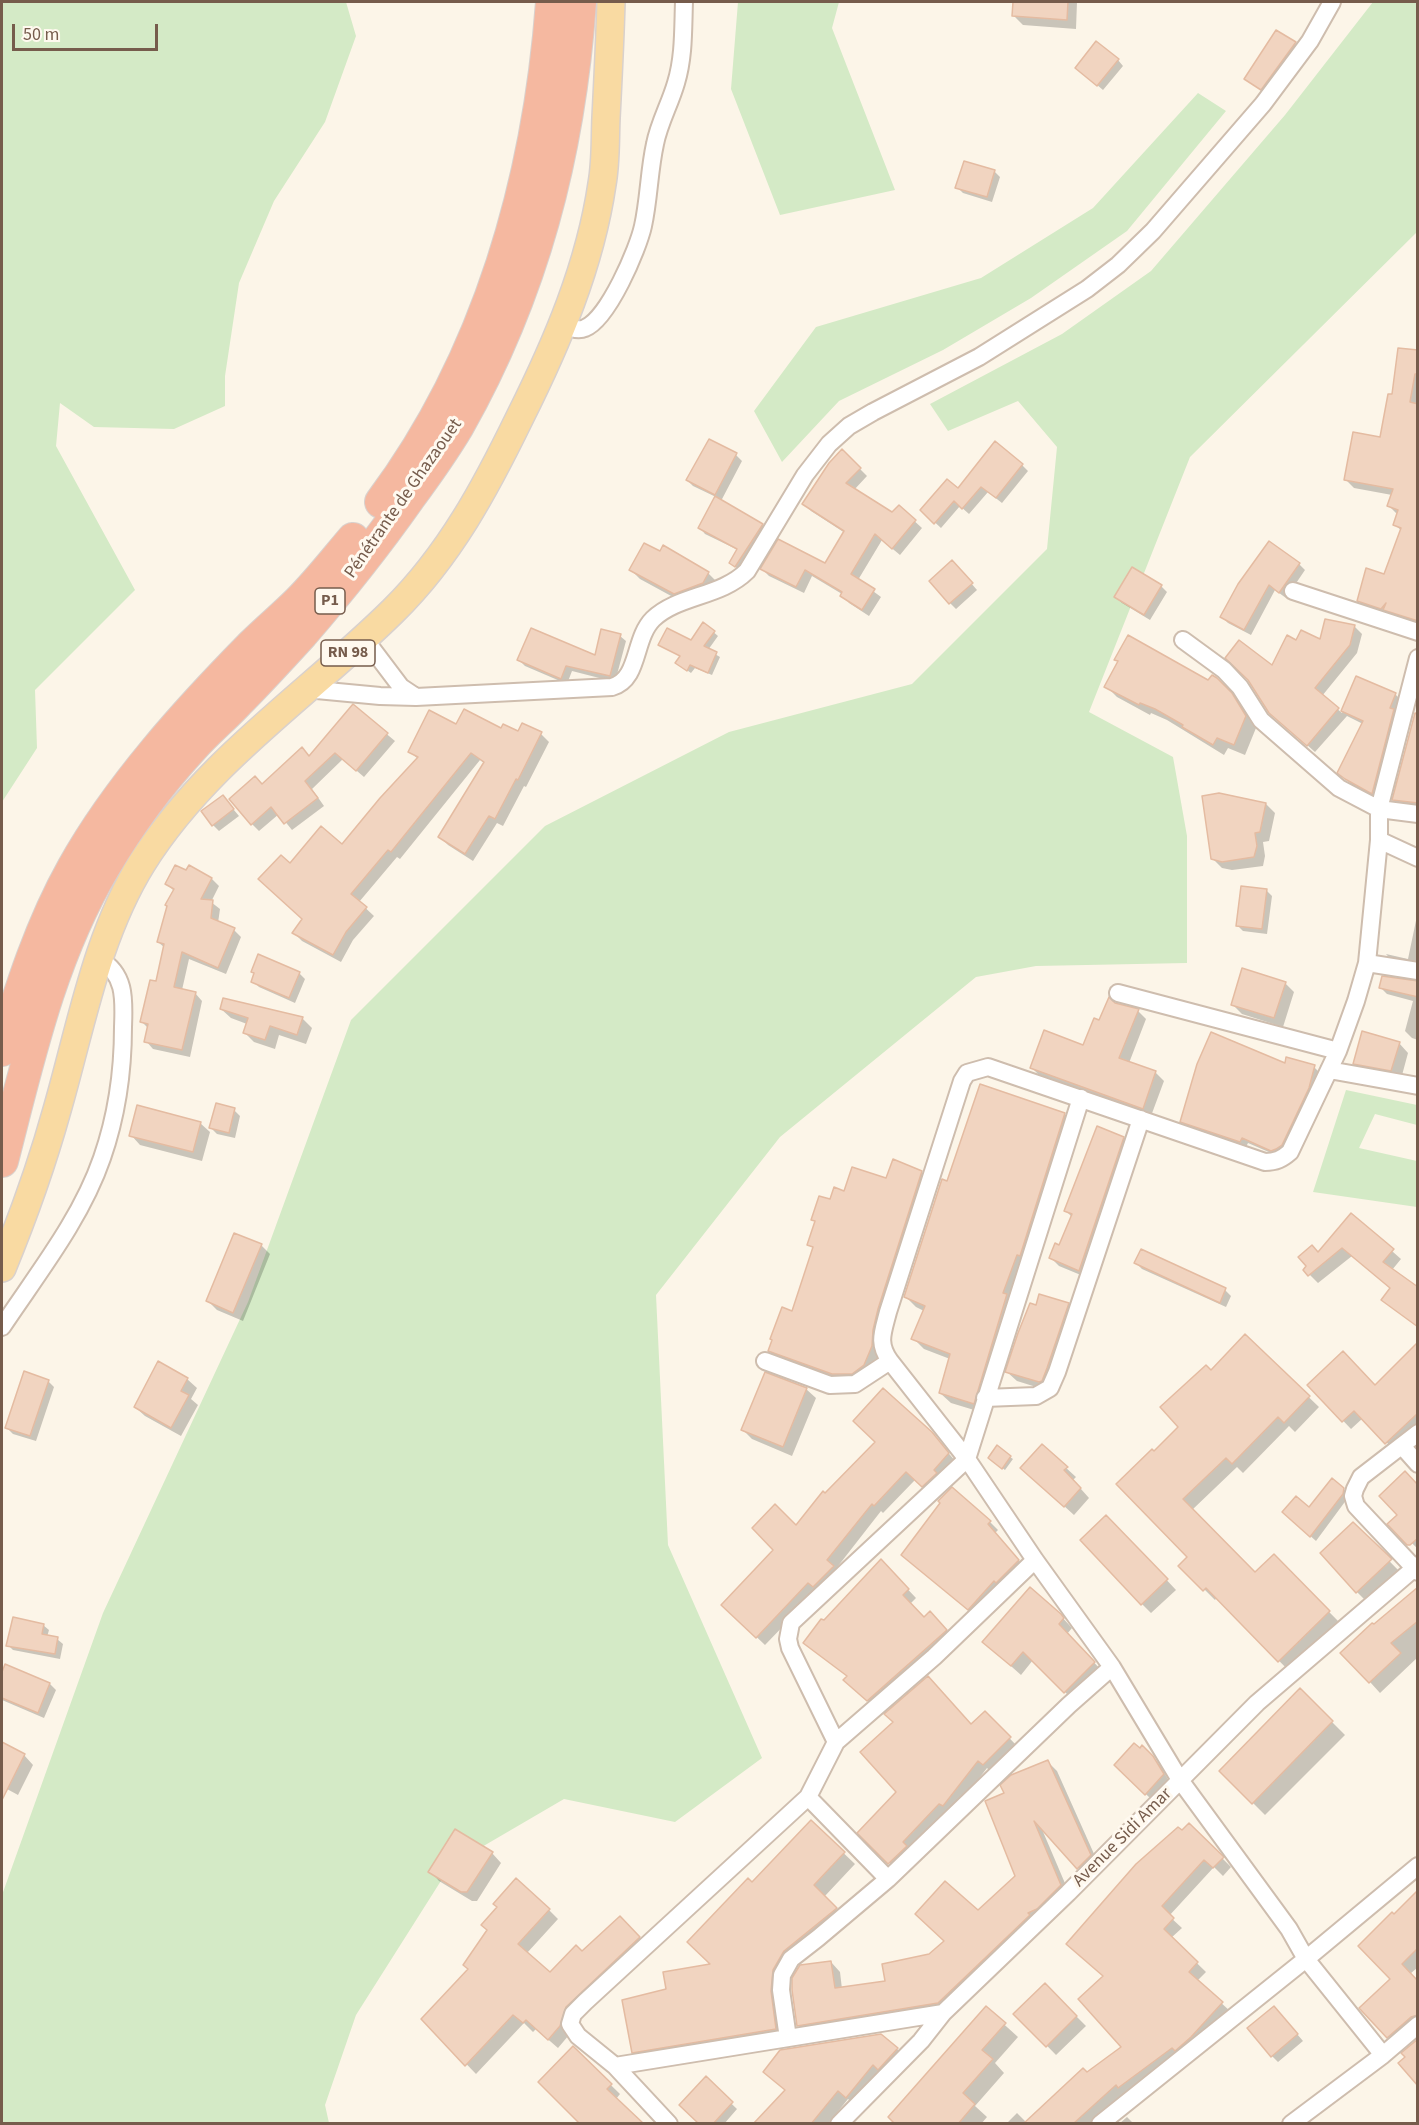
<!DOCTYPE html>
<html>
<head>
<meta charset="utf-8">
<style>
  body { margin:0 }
  #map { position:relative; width:1419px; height:2125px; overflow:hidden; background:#fcf5e8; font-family:"Source Sans 3",sans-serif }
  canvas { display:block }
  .frame { position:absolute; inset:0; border:3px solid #765c4c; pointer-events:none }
  .scale { position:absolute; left:12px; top:24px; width:146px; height:27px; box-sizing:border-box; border:3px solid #765c4c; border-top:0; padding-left:8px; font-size:18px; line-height:21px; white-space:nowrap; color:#765c4c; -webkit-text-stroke:4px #fff9ef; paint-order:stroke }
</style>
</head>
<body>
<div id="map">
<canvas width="1419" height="2125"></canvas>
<div class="frame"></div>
<div class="scale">50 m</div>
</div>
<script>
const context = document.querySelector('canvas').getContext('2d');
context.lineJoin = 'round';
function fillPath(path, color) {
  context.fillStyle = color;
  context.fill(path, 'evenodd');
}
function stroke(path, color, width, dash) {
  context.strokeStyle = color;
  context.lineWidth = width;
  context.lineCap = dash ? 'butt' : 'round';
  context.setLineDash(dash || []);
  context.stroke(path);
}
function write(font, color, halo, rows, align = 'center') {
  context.font = font + ' "Source Sans 3",sans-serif';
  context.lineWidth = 6;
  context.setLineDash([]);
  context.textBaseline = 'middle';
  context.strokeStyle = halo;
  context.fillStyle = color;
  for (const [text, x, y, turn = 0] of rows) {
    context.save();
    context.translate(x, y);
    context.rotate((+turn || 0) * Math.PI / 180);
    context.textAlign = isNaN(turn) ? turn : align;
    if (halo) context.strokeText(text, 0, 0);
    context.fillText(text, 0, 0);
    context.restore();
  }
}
const green = new Path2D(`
  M2,2H346L356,36L325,122L274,201L239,283L225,376V406L174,429L94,427L60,403L56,446L135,590L35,690L37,748L2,802Z
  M738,2H839L832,28L895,190L780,215L731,89Z
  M1373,2H1417V232L1190,457L1089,712L1173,757L1187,836V963L1036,966L976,977L780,1137L656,1295L668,1545L762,1758L675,1822L564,1799L451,1865L356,2015L325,2105L329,2123H2V1895L103,1613L248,1302L351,1020L545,826L729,732L912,684L1047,549L1057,447L1018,401L948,431L930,404L1062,334L1151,271L1285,115Z
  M1198,93L1226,111L1127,231L1031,298L943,350L839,401L782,462L754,411L816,327L981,278L1093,208Z
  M1346,1090L1417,1105V1125L1375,1114L1359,1148L1417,1161V1207L1313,1192Z`);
const shadow = new Path2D(`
  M1015,2H1077L1076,29L1023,25L1014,16Z
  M1277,32L1301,49L1267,94L1246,79Z
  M1118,60L1123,66L1103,90L1083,73Z
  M994,171L1000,177L992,202L963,193L957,187Z
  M1418,353V626L1367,609L1358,600L1385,576L1402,531L1395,525L1398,515L1389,506L1392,495L1354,488L1346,480L1382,439L1393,396Z
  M842,451L867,476L854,490L892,514L899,507L922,528L900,555L882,540L858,580L881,597L869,616L849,603L842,594L812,576L804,593L769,576L762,569L826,565L845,533L811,511L804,503Z
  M736,455L742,461L721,501L762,525L768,531L742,572L731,563L738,550L705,534L700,528L716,497L693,486L687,480Z
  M1022,465L1028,471L1002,503L988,492L969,514L960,506L941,528L928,516L958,490Z
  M664,547L708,573L718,583L684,603L640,579L631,570L660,553Z
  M1299,564L1305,570L1286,598L1275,590L1251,635L1228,623L1222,617Z
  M958,568L977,590L956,609L950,603Z
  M1161,586L1167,592L1150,620L1122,603L1116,597Z
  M704,624L718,636L708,650L720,657L712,675L695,668L691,673L681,666V657L660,644L692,642Z
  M1354,626L1362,634L1357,653L1322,696L1342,713L1356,678L1395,694L1403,702L1380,800L1354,787L1339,772L1363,724L1347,716L1315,752L1279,720L1273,668L1297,642H1322Z
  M620,636L626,641L615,682L572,671L567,684L525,666L519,660L596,657Z
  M1116,659L1209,682L1213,677L1242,706L1256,728L1245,755L1228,748L1224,755L1167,720L1151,713L1150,715L1117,697L1106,686L1119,662Z
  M353,706L395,741L364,777L343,759L312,789L324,806L292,830L279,814L259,831L252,824L263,786L310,758Z
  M1418,715V812L1404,810L1394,800Z
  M457,726L518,733L541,734L549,742L526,787L524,786L503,826L497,823L473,861L448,845L440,837L485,764L480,760L400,859L397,857L359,902L374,916L353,940L341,962L302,941L294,933L303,919L290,865L342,846L418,759L410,752Z
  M223,797L239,816L219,831L213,825Z
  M1266,804L1275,813L1269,841L1263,842L1265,856L1263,866L1232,870L1222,868L1213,859Z
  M212,879L219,886L211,902L220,909L218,923L234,930L241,937L226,974L189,959L182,990L195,993L202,1001L190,1057L153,1049L146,1041L149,1029L142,1022L157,982L165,948L158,942L174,891L167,884Z
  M1266,890L1272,896L1267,934L1243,931L1237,925Z
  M1418,911V966L1393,962L1386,954L1408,959Z
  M252,971L299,973L305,979L295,1003L259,987L253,981L255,974Z
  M1285,983L1294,992L1283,1027L1242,1014L1232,1004Z
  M1418,983V1040L1412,1038L1405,1031L1413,1001L1387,994L1380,987Z
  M1115,1005L1138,1011L1146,1019L1129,1063L1156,1073L1164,1081L1151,1116L1040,1076L1032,1068L1084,1047Z
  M221,1009L302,1018L312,1028L306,1044L279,1035L275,1049L254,1042L244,1032L247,1024L231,1018Z
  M1399,1043L1408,1053L1401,1079L1364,1072L1355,1063Z
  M1286,1066L1314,1067L1320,1073L1314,1094L1278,1156L1248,1143L1246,1147L1188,1127L1182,1121Z
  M234,1110L240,1116L235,1138L217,1134L211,1128Z
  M1064,1115L1075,1125L984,1413L951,1403L940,1393L950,1359L924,1349L913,1338L924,1311L916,1307L906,1297L948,1183Z
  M200,1123L210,1132L202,1161L140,1145L131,1135Z
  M1123,1138L1131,1147L1088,1278L1059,1266L1051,1258L1060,1247L1072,1217L1066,1211Z
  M921,1172L932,1183L882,1357L843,1384L780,1361L770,1351L793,1313L814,1249L809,1244L816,1223L813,1219L831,1201L845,1193L887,1180Z
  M1351,1215L1401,1259L1392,1270L1418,1289V1327L1383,1300L1391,1289L1352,1256L1318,1283L1305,1270Z
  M261,1245L270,1254L243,1321L217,1310L208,1301Z
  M1136,1263L1225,1290L1231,1296L1226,1307L1142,1269Z
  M1068,1304L1078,1313L1049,1391L1017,1381L1007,1372L1037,1307Z
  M1245,1336L1319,1407L1295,1432L1289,1426L1243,1473L1237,1467L1192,1510L1255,1574L1274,1556L1339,1622L1289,1671L1217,1597L1215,1600L1181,1566L1189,1557L1154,1453L1180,1427L1211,1372Z
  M158,1363L187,1379L197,1388L191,1399L198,1405L181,1436L145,1416L135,1407Z
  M1418,1380V1429L1395,1451L1363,1418L1351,1429L1309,1385L1394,1404Z
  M48,1381L54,1387L36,1441L13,1434L7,1428Z
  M806,1389L816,1398L792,1456L752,1439L743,1430Z
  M931,1433L957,1463L931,1494L915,1480L883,1513L881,1511L835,1570L841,1576L818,1590L765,1645L723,1605L825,1495Z
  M1042,1446L1076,1477L1073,1480L1089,1498L1074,1515L1032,1477Z
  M1010,1457L1013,1459L1005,1470L992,1460Z
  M1418,1486V1549L1393,1525Z
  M1343,1489L1349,1494L1347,1499L1316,1541L1289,1517L1309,1509Z
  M990,1522L998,1530L995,1533L1026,1569L976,1617L911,1562Z
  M1353,1524L1399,1571L1366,1601L1357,1592Z
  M1116,1526L1176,1590L1151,1613L1142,1604Z
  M881,1561L916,1598L910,1604L924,1619L930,1613L954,1639L876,1708L853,1688L848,1677L805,1643Z
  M1418,1594V1657L1380,1693L1370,1682L1374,1626Z
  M1060,1615L1072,1628L1067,1634L1103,1672L1074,1701L1033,1660L1021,1675L994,1651Z
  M43,1625L49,1630L47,1637L57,1639L63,1644L60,1659L13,1650L8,1645Z
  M6,1666L50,1684L56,1690L44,1718L2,1700V1676Z
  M1300,1690L1345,1735L1265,1815L1221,1771Z
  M985,1713L1018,1747L992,1773L987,1768L952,1814L898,1871L859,1832L898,1793L894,1723L972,1726Z
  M2,1744L24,1755L33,1765L18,1795L7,1789L2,1799Z
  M1142,1748L1159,1764L1169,1781L1152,1800L1116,1765Z
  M1048,1762L1057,1771L1099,1865L1087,1877L1041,1827L1070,1895L948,2012L808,2035L798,2025L831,1962L840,1972L842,1989L887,1983L929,1956L1017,1876L1006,1794Z
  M811,1822L855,1864L824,1897L847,1920L795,1962L783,1981L786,2040L644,2063L634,2052L668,1990L712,1965L752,1884Z
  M1189,1825L1231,1867L1223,1876L1214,1867L1169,1916L1182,1928L1171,1938L1206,1972L1197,1981L1230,2011L1128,2096L1125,2093L1091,2124H1006L1017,2113L1026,2122L1124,2047L1104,1977L1182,1833Z
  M492,1853L501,1863L477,1901H472L439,1881L430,1871Z
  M1418,1892V1967L1410,1974L1418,1983V2029L1397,2046L1361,2008L1392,1979L1394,1916Z
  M549,1910L558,1919L527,1953L551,1974L582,1953L620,1918L649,1947L575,2016L569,2035L558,2048L536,2029L533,2032L524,2023L476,2074L423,2019Z
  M1045,1985L1086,2026L1056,2055L1016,2014Z
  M986,2008L1018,2037L995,2063L1004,2073L975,2106L987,2117L981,2124H897Z
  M1280,2014L1303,2041L1278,2062L1272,2056Z
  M573,2048L620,2094L616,2099L642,2124H579L580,2122Z
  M897,2049L906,2058L856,2106L848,2099L828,2124H755L786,2090Z
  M706,2079L737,2109L724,2124H701Z
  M1127,2117L1134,2124H1119Z`);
const building = new Path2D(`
  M1013,2H1068L1067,20L1012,16Z
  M1276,30L1296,42L1261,90L1244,79Z
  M1096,41L1119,59L1097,86L1075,68Z
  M964,161L995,170L987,197L955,188Z
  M1398,348L1418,350V374H1415L1410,402L1418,404V621L1383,610L1386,603L1381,609L1357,601L1366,568L1384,574L1401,528L1393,525L1398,510L1387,506L1393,489L1344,480L1353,432L1380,437L1388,394H1392Z
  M709,439L737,453L715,495L686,480Z
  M995,441L1023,464L996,498L981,487L962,509L954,501L934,524L920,510L947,479L958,488Z
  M842,449L861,468L846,483L892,512L899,505L916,520L892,549L875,534L851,574L875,589L862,610L840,596L842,592L805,570L796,587L760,569L778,539L825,563L844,531L802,504L829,463Z
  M715,496L763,524L735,567L729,563L737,549L698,528Z
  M1269,541L1300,563L1279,593L1269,585L1244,630L1220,617L1238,584Z
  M644,543L660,551L663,545L709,572L703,583L674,594L629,570Z
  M952,560L973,583L949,604L929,581Z
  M1132,567L1162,585L1144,615L1114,597Z
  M1325,619L1355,625L1350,645L1315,688L1339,708L1307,746L1269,713L1248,680L1225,658L1239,640L1272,665L1287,635L1296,640L1301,630L1320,639Z
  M703,622L715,631L704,646L717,652L708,673L690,665L687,671L675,663L680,656L658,645L667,628L691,640Z
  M531,628L595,655L601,629L621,634L610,676L566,666L561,679L517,660Z
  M1128,635L1208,680L1212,675L1217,678L1232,693L1246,716L1234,745L1217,738L1213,745L1182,727L1183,725L1155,709L1140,703L1139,705L1104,687L1118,661L1114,660Z
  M1356,676L1396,693L1390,708L1394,709L1372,794L1345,779L1337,773L1363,721L1341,711Z
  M353,704L388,733L356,771L335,753L305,781L318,798L284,824L271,807L251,825L229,799L255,776L262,784L302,747L309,756Z
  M464,709L501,728L503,724L518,731L522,723L542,732L518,780L516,779L495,819L489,816L465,854L438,837L484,762L471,753L391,852L388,850L351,894L367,907L346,932L333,955L292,933L302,919L258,879L281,855L290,863L321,826L342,844L380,798L418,757L408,752L429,710L456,724Z
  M1415,713L1418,714V803L1392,800Z
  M1219,793L1266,803L1260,832L1255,833L1257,846L1254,857L1222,862L1211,859L1202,796Z
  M223,795L234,809L212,826L201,811Z
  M175,865L186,870L189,865L212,878L201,899L213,900L211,918L235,928L218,968L182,952L174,987L196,992L182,1050L144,1042L148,1024L140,1022L150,980L156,981L164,944L157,942L167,906L165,905L174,889L165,884Z
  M1241,886L1267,889L1262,929L1236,926Z
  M258,954L300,972L289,998L251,982L254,973L251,972Z
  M1242,968L1286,982L1274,1018L1231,1005Z
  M1382,976L1418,981V997L1379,988Z
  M1109,997L1115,1003L1139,1009L1119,1058L1156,1071L1143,1109L1030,1068L1044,1030L1083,1045L1094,1018L1099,1020Z
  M223,998L303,1017L297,1035L270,1026L265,1040L243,1033L248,1018L220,1009Z
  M1362,1031L1400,1042L1391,1071L1353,1064Z
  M1211,1032L1285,1063L1286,1057L1315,1065L1309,1088L1282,1145L1276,1149L1271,1151L1242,1138L1240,1142L1180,1122L1197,1064Z
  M980,1084L1065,1113L1020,1256L1017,1255L1003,1293L1007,1294L974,1404L939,1393L950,1354L911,1339L925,1306L904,1297L942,1179L947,1181Z
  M216,1103L235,1108L229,1133L209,1128Z
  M137,1105L201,1122L193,1152L129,1136Z
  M1097,1126L1124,1137L1079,1271L1049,1258L1055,1243L1059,1245L1072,1214L1064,1211Z
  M893,1159L922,1171L878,1309L873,1330L872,1346L864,1365L852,1374H832L768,1351L772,1340L770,1339L782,1307L792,1311L813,1247L807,1245L815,1221L811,1220L819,1196L830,1199L834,1187L844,1191L852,1167L886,1178Z
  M1351,1213L1394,1249L1383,1262L1418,1287V1327L1381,1300L1390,1288L1342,1248L1308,1276L1303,1270L1306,1266L1298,1257L1312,1245L1318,1252Z
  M234,1233L262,1244L233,1313L206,1301Z
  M1141,1249L1226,1288L1220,1303L1134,1263Z
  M1039,1294L1069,1303L1047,1368L1042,1381L1039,1382L1005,1372L1018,1333L1030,1303L1036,1305Z
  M1245,1334L1310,1396L1284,1423L1278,1417L1232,1464L1226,1458L1183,1499L1255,1572L1274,1554L1330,1611L1278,1662L1206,1588L1203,1591L1178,1566L1187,1557L1116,1484L1152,1449L1154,1451L1178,1427L1160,1407L1206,1365L1211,1370Z
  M1418,1342V1413L1385,1444L1354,1411L1342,1422L1307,1385L1343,1351L1375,1385Z
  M158,1361L188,1378L181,1391L189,1395L171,1428L134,1407Z
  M24,1371L49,1380L30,1436L5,1428Z
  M765,1372L807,1388L783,1447L741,1430Z
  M883,1388L932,1432L949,1453L934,1470L937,1473L922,1487L906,1472L874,1506L872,1504L827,1560L834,1566L813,1587L808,1583L756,1638L721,1605L773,1550L752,1528L775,1504L796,1525L823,1491L825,1493L875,1442L853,1421Z
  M1042,1444L1068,1467L1064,1470L1081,1488L1064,1507L1020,1468Z
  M997,1445L1011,1456L1002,1469L988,1458Z
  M1405,1471L1418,1485V1538L1410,1545H1407L1387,1524L1397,1515L1379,1496Z
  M1332,1478L1344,1488L1343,1494L1310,1537L1282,1512L1296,1496L1309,1507Z
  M952,1487L991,1521L988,1524L1019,1560L996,1583L994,1581L968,1610L901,1555L940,1503L938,1501Z
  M1106,1515L1168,1579L1141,1605L1080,1540Z
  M1353,1522L1392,1559L1356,1593L1320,1553Z
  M881,1559L909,1589L903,1595L924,1617L930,1611L947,1630L867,1701L843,1680L847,1676L803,1643L821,1619L824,1620Z
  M1030,1587L1061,1614L1064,1618L1059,1624L1095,1662L1064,1693L1023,1652L1011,1666L982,1642Z
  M1418,1587V1621L1391,1643L1401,1653L1369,1683L1340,1653L1372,1623L1374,1624Z
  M13,1617L44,1624L42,1634L58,1637L55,1654L6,1646Z
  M5,1664L50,1683L38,1713L2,1698V1672Z
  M928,1676L971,1724L985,1711L1011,1737L983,1765L978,1761L943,1806L939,1804L903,1842L907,1846L888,1864L857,1833L896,1792L860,1752L893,1722L884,1714Z
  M1300,1688L1333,1721L1252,1804L1219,1771Z
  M2,1742L25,1754L2,1800Z
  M1134,1743L1140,1748L1142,1745L1153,1756L1164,1774L1145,1795L1114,1765Z
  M1048,1760L1091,1855L1077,1869L1034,1821L1061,1885L1037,1909L1028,1913L1030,1915L938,2003L797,2026L792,1990V1978L800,1965L831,1961L835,1988L885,1981L882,1964L929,1954L944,1941L915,1914L945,1881L978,1910L1015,1876L985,1801L1004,1793L1000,1785L1011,1775Z
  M811,1820L845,1852L814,1885L837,1908L784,1951L773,1970L771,1991L776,2029L632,2053L622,2000L666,1989L663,1972L710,1964L687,1942L748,1878L752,1882Z
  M1189,1823L1224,1857L1213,1868L1204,1860L1162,1906L1174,1918L1164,1929L1198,1962L1189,1972L1223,2002L1191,2037L1175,2051L1172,2048L1118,2088L1116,2085L1073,2124H1023L1083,2068L1087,2072L1121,2047L1078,1999L1103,1976L1066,1944L1136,1864L1178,1827L1182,1830Z
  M455,1829L493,1852L467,1892H461L428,1872Z
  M516,1878L550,1909L518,1944L550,1972L576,1945L582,1951L620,1916L640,1937L566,2007L560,2026L548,2040L526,2020L523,2023L513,2015L465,2066L421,2019L468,1969L463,1965L487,1930L481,1925L497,1907L493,1904Z
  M1418,1890V1948L1402,1964L1418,1981V2015L1411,2017L1387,2038L1359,2008L1390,1979L1358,1946L1392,1912L1394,1914Z
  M1045,1983L1077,2016L1046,2047L1013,2014Z
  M986,2006L1006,2023L982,2050L993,2059L963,2093L975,2104L958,2124H895L888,2117Z
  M1274,2006L1298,2034L1271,2057L1247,2028Z
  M881,2034L898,2048L878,2070L873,2065L846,2098L838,2091L811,2124H753L785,2090L763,2072L780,2050Z
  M1418,2039V2086L1398,2063L1405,2057L1401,2053Z
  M573,2046L612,2084L607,2089L644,2124H580L538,2082Z
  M706,2076L733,2102L713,2124H699L679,2105Z`);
const minor = new Path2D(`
  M564,325C570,328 578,331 585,328C608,319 638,249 643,226C649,199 649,171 655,144C659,123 670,104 676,83C684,57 683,29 684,2
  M1293,591L1418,632
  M364,638L401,687L416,697
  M1183,640L1224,670L1240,687L1261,720L1339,788L1379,809L1418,814
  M306,689L380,696L416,697L612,687C640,679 633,639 653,619C678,595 721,597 747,571L805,475L829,444L849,426L873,412L979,357L1087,289L1118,265L1153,231L1263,104L1310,41L1332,2
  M1379,840L1418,858
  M1367,963L1418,971
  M1118,993L1338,1051
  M1329,1070L1418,1086
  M2,1327C38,1273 81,1219 102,1158C117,1115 123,1072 123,1027C124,1000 126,974 99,959
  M765,1361L830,1385L855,1384L890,1361
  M985,1398L1036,1396L1050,1388L1057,1372L1141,1119
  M1418,1433L1361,1477L1355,1489L1353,1496L1356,1506L1418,1572
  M1402,1446L1418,1464
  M836,1742L934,1657L1035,1560
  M808,1797L888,1879
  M788,2038L781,1990L782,1975L791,1959L818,1938L888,1879L1069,1705L1112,1667
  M1383,2055L1306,1959L1418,1866
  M615,2066L943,2013
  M669,2124L615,2066L578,2036L570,2024L573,2014L585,2002L808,1797L836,1742L790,1648L788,1639L791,1623L967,1459L1081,1098
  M839,2124L921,2041L943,2013L1068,1893L1257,1703L1418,1565
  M1100,2124L1306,1959L1289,1929L1180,1780L1112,1667L1035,1560L967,1459L890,1361C877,1343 883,1332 888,1312L962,1081L967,1073L988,1067L1265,1162C1276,1162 1282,1159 1290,1152L1338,1051L1356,1001L1367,963L1379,840V809L1418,658
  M1291,2124L1383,2055L1418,2025`);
const primary = new Path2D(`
  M2,1268C23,1217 42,1164 57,1110C81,1027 96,937 142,863C206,761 309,694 393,611C450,555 486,487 520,417C557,343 590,266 602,184C606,162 605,140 606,118C608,79 610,40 611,2`);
const motorway = new Path2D(`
  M381,502C489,357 539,179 552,2
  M2,1050C21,988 41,925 73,868C118,787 188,710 252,645C267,630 284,616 299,601C318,582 335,560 353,539
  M2,1161C28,1060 50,958 104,867C129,825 158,785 191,749C206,732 223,718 238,702C260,680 281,657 302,634C340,590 376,545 409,498C426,475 443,451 458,426C533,293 569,154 580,2`);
const shields = [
  [330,601,30],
  [348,653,54]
];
const shieldNames = [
  ["P1",330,601],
  ["RN 98",348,653]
];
const streetNames = [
  ["Pénétrante de Ghazaouet",404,499,-55],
  ["Avenue Sidi Amar",1123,1838,-45]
];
fillPath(green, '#d4eac6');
fillPath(shadow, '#0003');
fillPath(building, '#f1d4c0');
stroke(building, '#e4bba1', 1.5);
stroke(minor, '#cebdae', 20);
stroke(primary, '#d9d1cd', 30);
stroke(motorway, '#d9d1cd', 34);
stroke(minor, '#fff', 16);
stroke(primary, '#f9daa2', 27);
stroke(motorway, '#f5b8a0', 32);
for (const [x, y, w] of shields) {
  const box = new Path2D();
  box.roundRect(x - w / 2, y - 13, w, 26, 4.5);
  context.fillStyle = '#fff9ef';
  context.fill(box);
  stroke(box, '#765c4c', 1.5);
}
write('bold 16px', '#765c4c', null, shieldNames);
write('18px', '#765c4c', '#fff9ef', streetNames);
</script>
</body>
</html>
